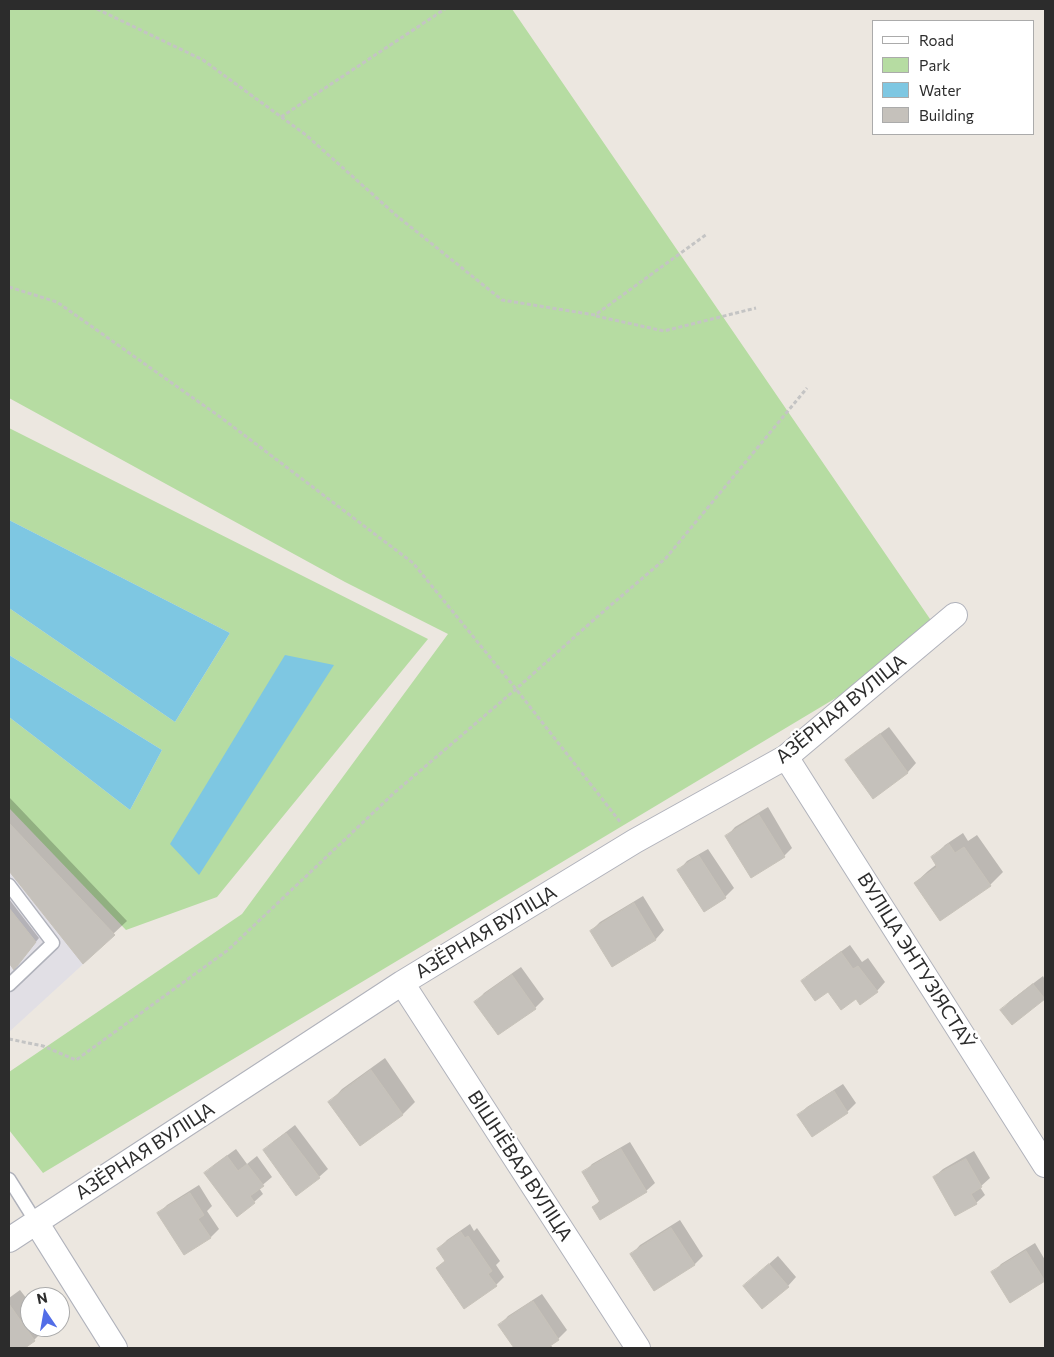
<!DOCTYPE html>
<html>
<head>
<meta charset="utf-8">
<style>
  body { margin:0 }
  #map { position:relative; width:1054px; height:1357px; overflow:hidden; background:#ece7e0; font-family:Commissioner,sans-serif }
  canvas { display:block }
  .frame { position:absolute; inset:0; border:10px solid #2c2c2c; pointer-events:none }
  .legend { position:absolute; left:872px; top:20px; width:162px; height:115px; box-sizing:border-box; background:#fff; border:1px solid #ababab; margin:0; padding:6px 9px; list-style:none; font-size:15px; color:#2c2c2c }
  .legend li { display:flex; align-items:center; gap:10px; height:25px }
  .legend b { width:25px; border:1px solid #ababab }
  .north { position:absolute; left:20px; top:1287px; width:50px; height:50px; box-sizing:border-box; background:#fff; border:1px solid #ababab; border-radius:50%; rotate:348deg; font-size:14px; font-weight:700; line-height:20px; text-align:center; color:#2c2c2c }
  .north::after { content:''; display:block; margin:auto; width:18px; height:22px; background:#526de7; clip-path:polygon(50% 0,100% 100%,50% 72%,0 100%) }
</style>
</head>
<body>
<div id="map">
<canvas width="1054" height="1357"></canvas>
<div class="frame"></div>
<ul class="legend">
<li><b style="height:6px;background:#fff"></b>Road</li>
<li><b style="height:14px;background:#b6dca2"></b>Park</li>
<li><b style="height:14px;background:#7ec7e2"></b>Water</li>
<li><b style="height:14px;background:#c5c1bb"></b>Building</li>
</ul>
<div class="north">N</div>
</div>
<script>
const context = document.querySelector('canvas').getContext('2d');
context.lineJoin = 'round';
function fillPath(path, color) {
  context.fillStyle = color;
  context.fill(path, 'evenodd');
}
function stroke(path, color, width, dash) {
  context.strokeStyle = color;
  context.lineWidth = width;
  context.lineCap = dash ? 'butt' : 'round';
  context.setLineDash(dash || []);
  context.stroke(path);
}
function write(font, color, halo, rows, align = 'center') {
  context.font = font + ' Commissioner,sans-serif';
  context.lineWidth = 5;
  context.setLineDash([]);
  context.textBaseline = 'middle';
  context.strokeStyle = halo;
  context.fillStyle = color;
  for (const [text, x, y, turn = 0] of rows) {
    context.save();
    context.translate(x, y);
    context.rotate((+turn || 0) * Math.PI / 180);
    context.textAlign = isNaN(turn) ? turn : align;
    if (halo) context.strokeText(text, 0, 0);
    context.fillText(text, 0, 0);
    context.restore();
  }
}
const industrial = new Path2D(`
  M9,823L115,935L9,1032Z`);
const green = new Path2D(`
  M9,9H512L941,635L43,1173L9,1130V1072L242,914L448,634L345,582L9,398Z
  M9,428L428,639L217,897L126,930L9,808V717L130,810L162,750L9,655V608L175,722L230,633L9,520Z`);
const water = new Path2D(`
  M9,520L230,633L175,722L9,608Z
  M9,655L162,750L130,810L9,717Z
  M285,655L334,665L199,875L170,844Z`);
const shadow = new Path2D(`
  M889,727L916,763L908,772L874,797L846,760L855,752Z
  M9,797L127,921L83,962L9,869Z
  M768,807L792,848L784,856L727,836L735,827Z
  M963,833L968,841L977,835L1003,872L990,885L940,920L915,883L928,871L937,864L932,858L945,845Z
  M708,849L734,888L725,897L679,870L687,861Z
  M643,896L664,930L656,939L612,965L591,931L600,922Z
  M9,899L39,938L14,968L9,961Z
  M850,945L862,962L868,958L885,982L877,991L856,997L828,991L803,981L811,973Z
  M521,967L544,999L535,1008L476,1002L484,993Z
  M1043,976L1045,980V997L1012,1023L1002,1010L1010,1001Z
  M385,1058L415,1102L403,1114L360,1145L330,1102L342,1089Z
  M843,1084L856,1103L847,1112L812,1136L799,1115L807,1107Z
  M295,1125L328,1169L319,1177L264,1150L273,1142Z
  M630,1142L655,1183L646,1191L594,1207L600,1200L584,1173L592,1164Z
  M236,1149L247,1164L257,1156L272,1177L259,1188L263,1194L254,1202L206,1173L214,1165Z
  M974,1151L990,1178L980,1187L985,1195L976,1203L934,1177L943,1169Z
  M199,1185L212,1206L207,1211L219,1229L210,1238L159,1213L167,1205Z
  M680,1220L703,1256L695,1264L655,1290L632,1254L640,1245Z
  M470,1224L474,1231L477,1228L500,1261L496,1265L504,1277L496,1285L438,1268L446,1260L438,1249L447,1240Z
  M1035,1243L1045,1260V1279L1044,1280L993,1273L1001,1264Z
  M778,1256L796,1277L788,1286H744Z
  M20,1290L30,1303V1327H47L34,1340L23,1348H9V1298Z
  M542,1294L567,1330L558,1339L550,1344L553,1348H516L500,1325L508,1316Z`);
const building = new Path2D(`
  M880,734L908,773L873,799L845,760Z
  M759,815L785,857L751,878L725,836Z
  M9,823L115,935L83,964L9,871Z
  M949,844L955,853L964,847L991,886L940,921L914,883L937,867L931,857Z
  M699,856L726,898L704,912L677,870Z
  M634,903L656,940L612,967L590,931Z
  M9,908L36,942L14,970L9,963Z
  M841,952L853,969L858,966L878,992L860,1005L856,999L841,1010L828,992L815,1001L801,981Z
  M512,975L536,1009L498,1035L474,1002Z
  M1033,984L1045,999L1012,1025L1000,1010Z
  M371,1070L403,1115L360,1146L328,1102Z
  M834,1091L848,1113L812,1137L797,1115Z
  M286,1133L320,1178L296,1196L263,1150Z
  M621,1149L647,1192L600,1220L592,1207L600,1202L582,1172Z
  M227,1156L238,1171L247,1164L264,1186L250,1196L255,1203L237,1217L204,1173Z
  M966,1159L982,1187L971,1194L977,1204L955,1216L933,1177Z
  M190,1193L204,1215L198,1219L211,1238L184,1255L157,1213Z
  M671,1228L695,1265L654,1291L630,1254Z
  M461,1232L465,1238L468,1236L492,1271L488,1274L497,1286L464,1309L436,1268L445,1261L437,1249Z
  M1026,1251L1045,1281L1010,1303L991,1272Z
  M769,1264L789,1287L762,1309L743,1286Z
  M533,1301L559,1340L547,1348H514L498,1325Z
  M9,1304L35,1341L25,1348H9Z`);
const path = new Path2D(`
  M97,9L203,60L306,135L397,216L502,300L595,315L707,234
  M281,117L445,9
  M9,287L57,302L223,419L413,563L516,689L621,823
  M596,316L664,331L756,308
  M9,1039L43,1046L76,1060L228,950L394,793L516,689L597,617L666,558L807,388`);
const lane = new Path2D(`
  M9,885L53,943L9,985
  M9,1179L36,1222`);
const street = new Path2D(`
  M786,757L1045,1165
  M402,983L638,1348
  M36,1222L115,1348
  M9,1240L402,983L635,841L786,757L955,615`);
const streetNames = [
  ["АЗЁРНАЯ ВУЛІЦА",841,709,-39],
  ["АЗЁРНАЯ ВУЛІЦА",486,932,-31],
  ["ВУЛІЦА ЭНТУЗІЯСТАЎ",916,961,58],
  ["АЗЁРНАЯ ВУЛІЦА",145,1151,-33],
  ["ВІШНЁВАЯ ВУЛІЦА",520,1166,57]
];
fillPath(industrial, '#e1dfe5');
fillPath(green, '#b6dca2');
fillPath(water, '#7ec7e2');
fillPath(shadow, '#0003');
fillPath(building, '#c5c1bb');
stroke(building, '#c7c2b9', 1);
stroke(lane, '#b0b2bb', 15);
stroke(street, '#b0b2bb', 26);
stroke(path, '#c4c4c4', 3, [4, 2.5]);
stroke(lane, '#fff', 12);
stroke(street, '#fff', 24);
write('19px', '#2c2c2c', '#fff', streetNames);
</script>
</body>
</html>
